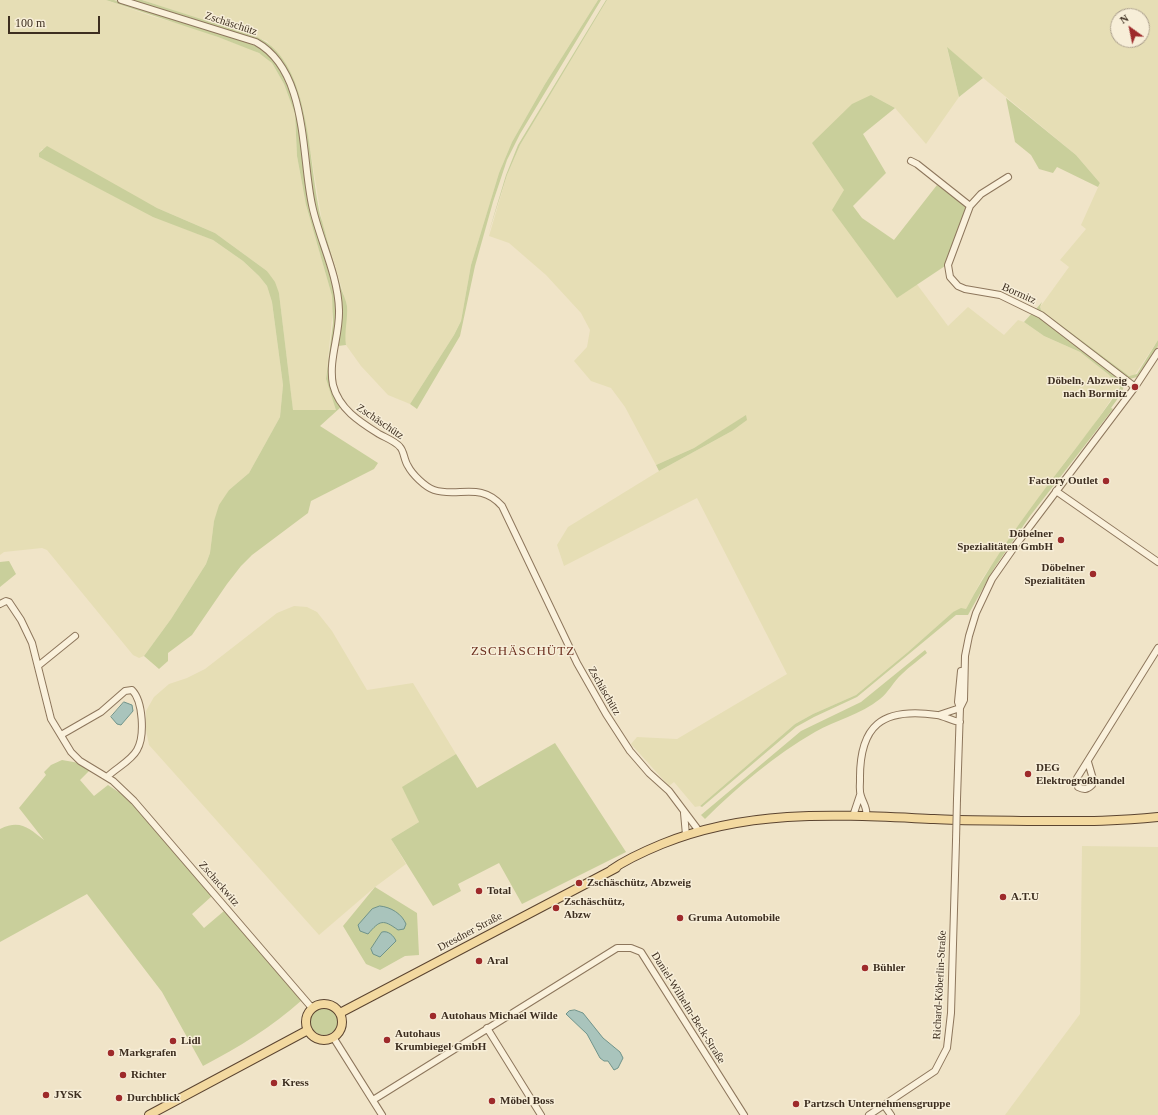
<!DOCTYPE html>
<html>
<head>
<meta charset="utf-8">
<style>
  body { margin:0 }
  #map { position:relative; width:1158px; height:1115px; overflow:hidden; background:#f0e4c8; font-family:Georgia,serif }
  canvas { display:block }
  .north { position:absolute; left:1110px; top:8px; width:40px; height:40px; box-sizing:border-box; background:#f7eed8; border:1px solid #ada18e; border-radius:50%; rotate:327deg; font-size:11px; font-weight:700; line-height:16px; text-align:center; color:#3d2e20 }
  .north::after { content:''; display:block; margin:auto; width:14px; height:18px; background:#9e2a2b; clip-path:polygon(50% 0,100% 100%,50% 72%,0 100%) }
  .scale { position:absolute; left:8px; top:16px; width:92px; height:18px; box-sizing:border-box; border:2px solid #3d2e20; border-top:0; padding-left:5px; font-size:12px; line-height:14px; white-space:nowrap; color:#3d2e20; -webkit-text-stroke:3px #f7eed8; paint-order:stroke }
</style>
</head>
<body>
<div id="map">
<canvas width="1158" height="1115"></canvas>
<div class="north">N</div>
<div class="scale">100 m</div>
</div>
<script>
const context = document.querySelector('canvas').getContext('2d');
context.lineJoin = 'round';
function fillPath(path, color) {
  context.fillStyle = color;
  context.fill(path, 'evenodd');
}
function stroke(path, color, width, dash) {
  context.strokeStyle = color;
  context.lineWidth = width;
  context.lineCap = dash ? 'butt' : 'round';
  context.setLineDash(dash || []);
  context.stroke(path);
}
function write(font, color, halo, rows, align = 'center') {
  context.font = font + ' Georgia,serif';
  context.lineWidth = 3;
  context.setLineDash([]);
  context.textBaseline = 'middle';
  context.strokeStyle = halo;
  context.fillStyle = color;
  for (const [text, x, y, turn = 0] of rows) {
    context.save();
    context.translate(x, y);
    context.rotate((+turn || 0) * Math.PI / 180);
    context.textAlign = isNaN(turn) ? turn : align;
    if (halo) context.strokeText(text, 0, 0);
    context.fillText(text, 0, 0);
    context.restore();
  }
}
const farmland = new Path2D(`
  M0,0H106L151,16L191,27L253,50L266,57L272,63L284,84L295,114L297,156L306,205L332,296L333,309L326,379L337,410L293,411L279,293L267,271L215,233L157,208L42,149L39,153V157L153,216L213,240L243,261L259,276L267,286L272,302L283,385L280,417L249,473L229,490L214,521L210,553L206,564L171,619L144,656L139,658L133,655L47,550L42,548L4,552L0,555Z
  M142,0H598L545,84L512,142L499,173L471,265L461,321L454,335L410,404L388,395L361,366L346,345L344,336L347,306L322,222L304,112L297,88L290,73L267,41Z
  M607,0H1158V340L1134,376L1126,375L1113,365L1041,310L1040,307L1069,267L1060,260L1086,229L1081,225L1100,183L1076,155L947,48L959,97L926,144L895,108L871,95L844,190L897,297L916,283L948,326L968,307L1004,335L1018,320L1024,322L1044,336L1080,352L1108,374L1120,386L1094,425L1065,462L1006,544L982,579L966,609L953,612L908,652L856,695L813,714L795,724L700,806L695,807L674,782L669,786L631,744L637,737L677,739L787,674L697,498L564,566L557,545L568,527L659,471L732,431L746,416L694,448L656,465L625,407L611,388L591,381L574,361L587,347L590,330L581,313L546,275L509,243L489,236L507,175L520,145ZM1118,16H1142V40H1118Z
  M294,606L307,607L317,612L332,631L367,690L413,683L456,754L403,787L419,822L391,839L406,864L375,887L319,935L149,745L146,730V711L154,697L169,684L187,678L205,669L277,613Z
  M1082,846L1158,847V1115H1005L1080,1014Z`);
const green = new Path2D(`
  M106,0H114L255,44L276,61L295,103L325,259L335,294L336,323L330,369L341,407L320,426L378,463L374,469L311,501L308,513L252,555L241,566L227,584L192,635L168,653V661L159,669L144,656L171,619L206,564L210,553L214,521L219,505L229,490L249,473L280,417L283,385L272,302L267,286L259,276L243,261L213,240L153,217L39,157V153L47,146L157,208L215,233L267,271L275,282L279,293L293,410H336L326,379L333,323L332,296L306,205L297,156L295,114L284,84L272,63L259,53L218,37Z
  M131,0H142L257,37C314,63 307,169 322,221C328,244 335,266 341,288C343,294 346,300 347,306C348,319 344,332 346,345L338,346L342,308L314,203L299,100L291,81L279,60L269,47L256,40Z
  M598,0H601L520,134L507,160L493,202L475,266L460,336L417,409L410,404L454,335L461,321L471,265L499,173L512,142L545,84Z
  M606,0H607L520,145L507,175L488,235L506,175L518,145Z
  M947,47L983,78L959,97Z
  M871,95L895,108L863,134L886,173L853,206L862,218L894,240L937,185L968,208L945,266L897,298L832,210L844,190L812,143L852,104Z
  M1006,98L1076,155L1100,183L1098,187L1057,167L1053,173L1039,169L1031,155L1015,142Z
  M1042,302L1040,307L1041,310L1129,376L1137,374L1158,340V346L1137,377L1130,379L1036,309Z
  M1033,312L1110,371L1124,386L1121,394L1111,408L1113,409L1030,516L995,567L968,615H956L857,697L814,717L796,727L702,807L700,806L795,724L813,714L856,695L908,652L953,612L961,608L966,609C1008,530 1067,463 1119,390L1120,386L1108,374L1080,352L1044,336L1024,322Z
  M746,415L747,420L732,431L659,471L656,465L694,448Z
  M9,561L16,574L0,587V562Z
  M925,650L927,653C919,660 910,666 902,674C893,682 889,692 880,699C860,715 836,720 815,732C775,755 737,787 705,819L701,815L801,731L861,702Z
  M555,743L626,852L522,904L499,863L458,884L461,891L433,906L391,839L419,822L402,787L456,754L477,788Z
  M62,760L79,763L91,769L80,780L94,796L108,785L126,797L212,896L192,914L204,928L224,911L302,1000C272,1027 239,1047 203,1066L162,992L87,894L0,942V829C20,819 29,828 44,840L19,808L46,775L44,772L51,765Z
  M375,887L417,913L419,955L405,956L380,970L366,964L343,926Z
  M310 1021a14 14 0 1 1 28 0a14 14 0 1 1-28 0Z`);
const water = new Path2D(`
  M124,702L132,705L133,711L121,725L117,724L111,717Z
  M380,906C391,907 402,914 406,924L404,929L398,930C383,919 380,920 368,934L360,931L358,925L372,909Z
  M382,932C388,930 394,936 396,941L380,957L373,954L371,949Z
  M575,1010L583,1013L603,1038L620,1052L623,1058L618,1068L614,1070L608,1061H604L600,1058L587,1034L566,1014L569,1011Z`);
const minor = new Path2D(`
  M121,0L256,42C308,71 301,154 312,205C319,239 338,274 339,310C340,335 328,360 333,385C339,409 360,422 379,434C386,438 395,441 400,447C404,451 404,460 408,466C412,474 425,487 434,490C458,498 480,481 502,506L577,663L606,714L630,751L649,773L669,791L699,831
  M911,161L917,164L970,206
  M1008,177L981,194L970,206L948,265L950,277L958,286L965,289L1000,295L1041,315L1135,387
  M1056,491L1158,562
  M0,604L6,601L9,602L21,620L32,643L51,719L71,752L80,761L113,781L134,801L312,1008
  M38,666L75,636
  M960,708L958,702L961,671
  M939,715L960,708
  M61,735L101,712L125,691L132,690C143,701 145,736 137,750C131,761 116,768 107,777
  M1088,762L1093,779L1092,785C1087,790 1084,790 1078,787L1077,778L1158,648
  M957,799L960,708L964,700L965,656L969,636L976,613L992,579L1015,546L1135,387L1158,352
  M684,813L686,835
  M853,816L860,795
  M866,816C868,809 863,803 861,796C859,791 860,785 860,781C859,725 882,707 937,715C944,716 952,721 960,722
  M487,1028L541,1115
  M333,1037L382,1115
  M373,1100L617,948H631L641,952L744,1115
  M884,1105L891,1115
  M869,1115L935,1071L947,1048L951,1013L956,841`);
const major = new Path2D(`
  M611,870C627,859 645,851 662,844C751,808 841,815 934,819C965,821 997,820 1028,821C1073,821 1113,822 1158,817
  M306 1022a18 18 0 1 1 36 0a18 18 0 1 1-36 0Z
  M340,1013L616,868
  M149,1115L308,1030`);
const minorBridge = new Path2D(`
  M956,841L957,799`);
const markers = [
  [1135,387,4,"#9e2a2b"],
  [1106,481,4,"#9e2a2b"],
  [1061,540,4,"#9e2a2b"],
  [1093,574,4,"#9e2a2b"],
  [1028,774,4,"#9e2a2b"],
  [579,883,4,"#9e2a2b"],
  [479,891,4,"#9e2a2b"],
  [1003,897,4,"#9e2a2b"],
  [556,908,4,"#9e2a2b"],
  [680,918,4,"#9e2a2b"],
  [479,961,4,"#9e2a2b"],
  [865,968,4,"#9e2a2b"],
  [433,1016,4,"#9e2a2b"],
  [387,1040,4,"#9e2a2b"],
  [173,1041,4,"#9e2a2b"],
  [111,1053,4,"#9e2a2b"],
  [123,1075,4,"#9e2a2b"],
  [274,1083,4,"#9e2a2b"],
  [46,1095,4,"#9e2a2b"],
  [119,1098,4,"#9e2a2b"],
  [492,1101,4,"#9e2a2b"],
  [796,1104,4,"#9e2a2b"]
];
const streetNames = [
  ["Zschäschütz",231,24,18],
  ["Bormitz",1019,294,24],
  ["Zschäschütz",380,422,34],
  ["Zschäschütz",604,691,60],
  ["Zschackwitz",219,884,49],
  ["Dresdner Straße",470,932,-28],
  ["Richard-Köberlin-Straße",940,985,-87],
  ["Daniel-Wilhelm-Beck-Straße",688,1008,58]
];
const poiNames = [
  ["Döbeln, Abzweig",1127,381,"right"],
  ["nach Bormitz",1127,394,"right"],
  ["Factory Outlet",1098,481,"right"],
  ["Döbelner",1053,534,"right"],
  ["Spezialitäten GmbH",1053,547,"right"],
  ["Döbelner",1085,568,"right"],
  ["Spezialitäten",1085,581,"right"],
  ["DEG",1036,768],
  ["Elektrogroßhandel",1036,781],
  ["Zschäschütz, Abzweig",587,883],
  ["Total",487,891],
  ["A.T.U",1011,897],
  ["Zschäschütz,",564,902],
  ["Abzw",564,915],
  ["Gruma Automobile",688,918],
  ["Aral",487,961],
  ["Bühler",873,968],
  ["Autohaus Michael Wilde",441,1016],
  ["Autohaus",395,1034],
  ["Krumbiegel GmbH",395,1047],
  ["Lidl",181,1041],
  ["Markgrafen",119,1053],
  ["Richter",131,1075],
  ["Kress",282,1083],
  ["JYSK",54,1095],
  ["Durchblick",127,1098],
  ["Möbel Boss",500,1101],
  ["Partzsch Unternehmensgruppe",804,1104]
];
const quarterNames = [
  ["ZSCHÄSCHÜTZ",523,652]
];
fillPath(farmland, '#e6deb5');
fillPath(green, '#c9cf9b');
fillPath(water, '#a9c4bc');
stroke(water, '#6f938a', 1);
stroke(minor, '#8d765c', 8);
stroke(major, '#5b4430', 10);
stroke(minor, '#faf1dc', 6);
stroke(major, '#f3d9a0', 8);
stroke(minorBridge, '#8d765c', 8, []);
stroke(minorBridge, '#faf1dc', 6);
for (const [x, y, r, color] of markers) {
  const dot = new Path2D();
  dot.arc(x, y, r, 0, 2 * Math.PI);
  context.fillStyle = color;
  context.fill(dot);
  stroke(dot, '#f7eed8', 1.5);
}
write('11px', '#3d2e20', '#f7eed8', streetNames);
write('bold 11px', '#3d2e20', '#f7eed8', poiNames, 'left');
context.letterSpacing = '1px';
write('13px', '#6b2e1e', '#f7eed8', quarterNames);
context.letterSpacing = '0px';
</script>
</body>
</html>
